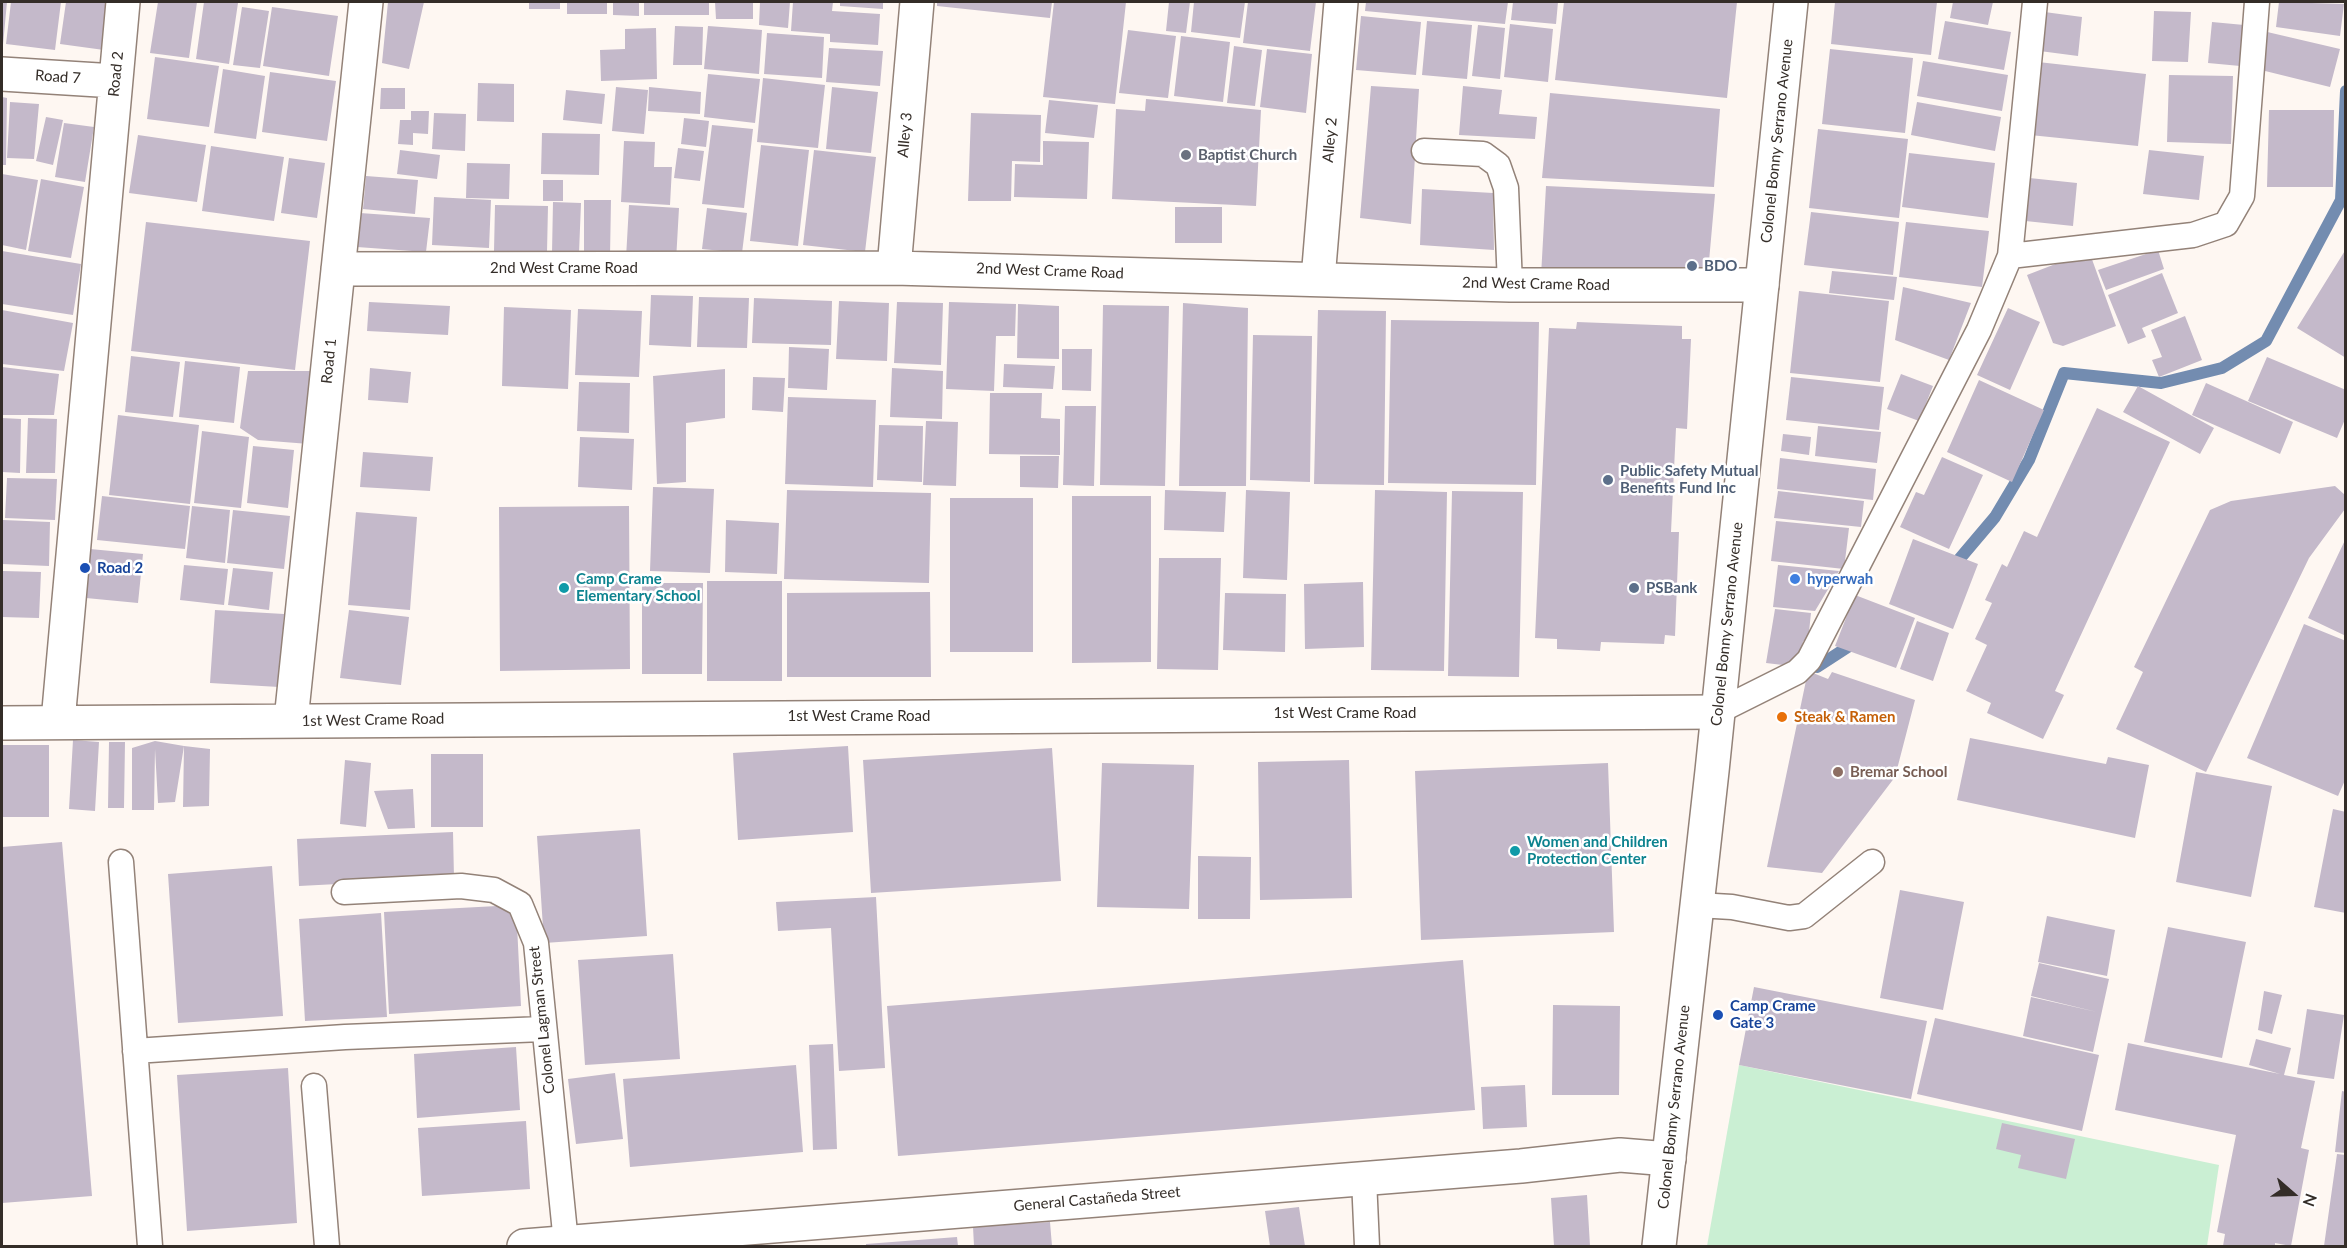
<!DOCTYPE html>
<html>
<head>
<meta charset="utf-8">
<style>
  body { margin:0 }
  #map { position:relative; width:2347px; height:1248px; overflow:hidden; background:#fef7f2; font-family:Lato,sans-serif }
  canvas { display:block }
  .frame { position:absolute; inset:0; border:3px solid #342d28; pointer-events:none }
  .north { position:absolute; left:2263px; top:1164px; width:60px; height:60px; -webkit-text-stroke:4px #fff; paint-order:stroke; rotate:110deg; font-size:16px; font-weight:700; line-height:24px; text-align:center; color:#342d28 }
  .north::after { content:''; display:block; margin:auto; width:21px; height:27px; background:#342d28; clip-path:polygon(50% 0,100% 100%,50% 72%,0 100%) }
</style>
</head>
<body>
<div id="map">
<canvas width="2347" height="1248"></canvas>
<div class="frame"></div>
<div class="north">N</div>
</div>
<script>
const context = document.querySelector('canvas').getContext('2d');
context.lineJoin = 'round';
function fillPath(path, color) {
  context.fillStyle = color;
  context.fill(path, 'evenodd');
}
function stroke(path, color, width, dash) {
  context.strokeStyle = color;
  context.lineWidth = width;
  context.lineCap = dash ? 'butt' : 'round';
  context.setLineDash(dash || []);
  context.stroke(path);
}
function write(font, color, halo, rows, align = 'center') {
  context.font = font + ' Lato,sans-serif';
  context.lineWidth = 5;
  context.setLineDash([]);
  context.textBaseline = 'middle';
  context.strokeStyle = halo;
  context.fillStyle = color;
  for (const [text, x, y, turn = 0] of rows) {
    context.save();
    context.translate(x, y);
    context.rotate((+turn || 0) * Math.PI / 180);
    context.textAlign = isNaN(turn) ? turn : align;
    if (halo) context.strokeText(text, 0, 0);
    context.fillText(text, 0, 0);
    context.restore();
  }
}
const green = new Path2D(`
  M1739,1065L2219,1165L2207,1246H1707Z`);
const stream = new Path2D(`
  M1951,569L1995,517L2029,460L2064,373L2161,383L2222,368L2266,341L2341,200L2346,91
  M1817,667L1857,641`);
const building = new Path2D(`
  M2,2H7L3,45H2Z
  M11,2H61L55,50L6,44Z
  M66,2H111L104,50L60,44Z
  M158,2H197L189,58L150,53Z
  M204,2L238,3L229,64L196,59Z
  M388,2H424L409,69L382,63Z
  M529,2H560V9H529Z
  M567,2H607V14H567Z
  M613,2H639V16L613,15Z
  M644,2H709V15H644Z
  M715,2H753V19H716Z
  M760,2H790L788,28L759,25Z
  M793,2H833L832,11L880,14L878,45L830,42V34L791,31Z
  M840,2H883V9L840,6Z
  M937,2H1052L1050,18L937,6Z
  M1054,2H1126L1115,104L1043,97Z
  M1169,2H1190L1186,33L1166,31Z
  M1194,2H1245L1240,38L1191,32Z
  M1248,2H1316L1310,51L1243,43Z
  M1366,2H1508L1505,24L1365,11Z
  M1513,2H1558L1556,24L1511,20Z
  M1564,2H1737L1727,98L1555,80Z
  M1835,2H1937L1931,55L1831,44Z
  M1953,2H1993L1988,25L1950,18Z
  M2279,2L2344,4L2340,36L2276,27Z
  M242,7L269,11L260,68L233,65Z
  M272,7L338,16L329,76L263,66Z
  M2037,11L2082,17L2078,56L2032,50Z
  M2154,11L2191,12L2188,62L2152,61Z
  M1361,16L1421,22L1416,75L1356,70Z
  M1427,21L1472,25L1467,79L1422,75Z
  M1945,21L2011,32L2004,70L1938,59Z
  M2212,22L2255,26L2251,67L2208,63Z
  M1510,24L1553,29L1548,82L1504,77Z
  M1478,25L1505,28L1500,79L1472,76Z
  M675,26L703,27L702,65H673Z
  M708,26L762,30L759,74L704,69Z
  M656,28L657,79L601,81L600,50L625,49V29Z
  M1128,30L1176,36L1168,98L1119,93Z
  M2263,31L2340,49L2330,87L2253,68Z
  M767,33L824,37L822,78L764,74Z
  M1181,36L1230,42L1223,102L1174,96Z
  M1234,46L1262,50L1255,106L1227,103Z
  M829,48L883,51L880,86L826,82Z
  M1267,49L1312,54L1306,113L1260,107Z
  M1830,49L1913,58L1905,133L1822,124Z
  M155,57L219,66L209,127L147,119Z
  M1923,61L2008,75L2002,111L1917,96Z
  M2038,62L2146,74L2138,146L2030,135Z
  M223,69L265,76L256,139L214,133Z
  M270,72L336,81L327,141L262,132Z
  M708,74L760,79L755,123L704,117Z
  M2169,75L2233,76L2231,144L2167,142Z
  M763,78L825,85L818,148L757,142Z
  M478,83L514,84V122L477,121Z
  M1371,86L1419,89L1411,224L1360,218Z
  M1463,86L1502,90L1499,114L1537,117L1535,139L1459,135Z
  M616,87L648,90L644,134L612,131Z
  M649,87L701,92L700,114L648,111Z
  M832,87L878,92L871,153L826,149Z
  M381,88H405V109H380Z
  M566,90L605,94L602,124L563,120Z
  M1550,93L1720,109L1714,187L1542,178Z
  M2,97L7,98L6,165H2Z
  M1146,99L1261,110L1256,206L1112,199L1116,109L1145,111Z
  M1049,100L1098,105L1094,138L1045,133Z
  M10,102L39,104L34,159L7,158Z
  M1917,102L2001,117L1995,151L1911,135Z
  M2269,110H2334L2333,187H2267Z
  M411,111H429L428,134L413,133V145L398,144L400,120H411Z
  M434,113L466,114L465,151L432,149Z
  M971,113L1041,115L1040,162L1012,161L1011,201H968Z
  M46,117L63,120L53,165L36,161Z
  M684,118L709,121L706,147L681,144Z
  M64,123L94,127L85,182L55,177Z
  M712,125L753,129L744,208L702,204Z
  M1818,129L1908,139L1899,218L1809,208Z
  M542,133L600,134L599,175L541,174Z
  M138,135L206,145L197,202L129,193Z
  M624,141L655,142L654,167H672L670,205L621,202Z
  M1043,141L1089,142L1087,199L1014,197L1015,164L1043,165Z
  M761,145L809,150L798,246L750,241Z
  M211,146L284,157L274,221L202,211Z
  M678,148L704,151L700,181L674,178Z
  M400,150L440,155L437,179L397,174Z
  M814,150L876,157L865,252L803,245Z
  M2149,150L2204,156L2199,200L2143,194Z
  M1909,153L1995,163L1988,218L1902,207Z
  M289,158L325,163L317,218L281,213Z
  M467,163L510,164L509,199L466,198Z
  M2,174L38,180L26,250L2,245Z
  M366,176L418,180L415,214L363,209Z
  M2020,177L2077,183L2073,226L2016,220Z
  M41,179L84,187L71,258L28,251Z
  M543,180H563V201H543Z
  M1546,186L1715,194L1707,284L1541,276Z
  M1422,189L1493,193L1494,250L1420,245Z
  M434,197L491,200L489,248L432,245Z
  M584,200H611L610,256H584Z
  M553,202L581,203L579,253H552Z
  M495,205L548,206L547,252L494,251Z
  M629,205L679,208L676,261L626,258Z
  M1175,207H1222V243H1175Z
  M707,208L747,213L742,253L702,249Z
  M1811,212L1899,222L1893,275L1804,265Z
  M360,213L430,218L426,252L357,247Z
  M146,222L310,241L295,370L131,351Z
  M1906,222L1989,231L1982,287L1899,277Z
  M2346,249V358L2297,328Z
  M2158,250L2164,269L2106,290L2098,270Z
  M2,251L81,264L73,315L2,304Z
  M2089,251L2116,326L2063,346L2053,343L2027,275Z
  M1832,271L1897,277L1894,300L1829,293Z
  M2162,273L2178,313L2142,328L2146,337L2128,344L2108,295Z
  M1903,287L1971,303L1949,360L1895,340Z
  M1799,291L1889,301L1880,382L1790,373Z
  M651,295L693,296L691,347L649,345Z
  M699,297L749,298L747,348L697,347Z
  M754,298L832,301L831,345L752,343Z
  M839,301L889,303L887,361L836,359Z
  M369,302L450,306L448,335L367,331Z
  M897,302L943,303L941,365L894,363Z
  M949,302L1016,304L1015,336H996L994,391L946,389Z
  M1183,303L1248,308L1246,486H1179Z
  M1018,304L1059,306V359L1017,358Z
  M1103,305L1169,306L1165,486L1100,485Z
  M504,307L571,310L568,389L502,386Z
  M2008,308L2040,322L2010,390L1977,375Z
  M578,309L642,311L639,377L575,375Z
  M2,310L73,323L64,371L2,364Z
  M1318,310L1386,311L1384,485L1314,484Z
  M2185,316L2202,360L2159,377L2152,360L2162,357L2151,330Z
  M1391,320L1539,322L1536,485L1388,483Z
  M1577,322L1682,326V339H1691L1687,429L1676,428L1671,532H1679L1675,636L1665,635L1664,644L1601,642L1600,651L1557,649V639L1535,638L1549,328L1576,329Z
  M1253,335L1312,336L1310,482L1250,480Z
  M789,347L829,349L827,390L788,388Z
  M1062,349H1092L1091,391L1062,390Z
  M131,356L180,362L173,417L125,412Z
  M2267,357L2346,390V417L2337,438L2248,401Z
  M185,361L240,367L234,423L179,417Z
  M1004,364L1055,366L1053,389L1003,387Z
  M2,367L59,374L54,415H2Z
  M370,368L411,372L408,403L368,400Z
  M892,368L943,371L942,419L890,417Z
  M725,369V418L686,423V482L657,484L653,376Z
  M248,371H317L309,444L258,440L240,428Z
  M1901,374L1933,386L1919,421L1887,409Z
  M753,377L785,378L783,412L752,410Z
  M1791,377L1884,387L1879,430L1786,420Z
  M1979,380L2044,410L2012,482L1947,452Z
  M579,382L630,383L629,433L577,431Z
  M2206,383L2293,422L2280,454L2192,415Z
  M2138,386L2214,428L2200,454L2123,412Z
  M990,393H1042L1041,418L1060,419V455L989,454Z
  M788,397L876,400L873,487L785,484Z
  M1065,406H1096L1094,486L1063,485Z
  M2097,408L2170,442L2055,691L2064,695L2043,739L1987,713L1991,703L1966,691L1987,645L1975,639L1992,603L1985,600L2002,564L2007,567L2024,531L2037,537Z
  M118,415L199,425L190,504L109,495Z
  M2,418L21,419L20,473L2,472Z
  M28,418L57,419L55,473H26Z
  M926,421L958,422L956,486L923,485Z
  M879,425L923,426L922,482L877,480Z
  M1818,426L1881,432L1877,463L1815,456Z
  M202,431L249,437L241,508L194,503Z
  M1783,434L1811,437L1809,455L1781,451Z
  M580,437L634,439L632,490L578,487Z
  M253,446L294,450L288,508L247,503Z
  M363,452L433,457L430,491L360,487Z
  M1020,456H1059L1058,488L1020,487Z
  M1942,457L1983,475L1949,549L1900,527L1916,492L1924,495Z
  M1780,458L1876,469L1873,500L1777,489Z
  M7,478L57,479L55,520L5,518Z
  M2335,486L2345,495V509L2309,558L2206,772L2116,729L2143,672L2134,667L2210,510L2231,501Z
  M653,487L714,489L710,573L650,571Z
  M787,490L931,493L929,583L784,579Z
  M1165,490L1226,492L1224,532L1164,530Z
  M1246,490L1290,492L1287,580L1243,578Z
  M1375,490L1447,492L1444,671L1371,670Z
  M1452,491L1523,492L1519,677L1448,676Z
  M1778,491L1864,501L1861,527L1774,518Z
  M102,496L190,506L185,549L97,540Z
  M1072,496H1151V662L1072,663Z
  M950,498H1033V652H950Z
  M192,506L230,510L225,563L186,558Z
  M629,506L630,669L500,671L499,507Z
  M233,510L290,516L284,569L227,563Z
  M356,512L417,517L410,610L348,605Z
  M3,520L50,522L49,566L2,564Z
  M726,520L779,523L777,574L725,572Z
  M1776,521L1849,528L1844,569L1771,561Z
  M2346,538V636L2308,618Z
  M1913,539L1978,564L1953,629L1889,604Z
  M90,549L143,554L138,603L86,598Z
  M1159,558H1221L1218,670L1157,669Z
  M184,565L228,569L224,605L180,600Z
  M1778,565L1819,569L1839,571L1815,611L1773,607Z
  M233,568L273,572L269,610L228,605Z
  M3,571L41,572L39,618L2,617Z
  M707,581H782V681H707Z
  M1363,582L1364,647L1305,649L1304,584Z
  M642,583H703L702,674H642Z
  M930,592L931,677H787V593Z
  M1225,593L1286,594L1285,652L1223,650Z
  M1855,595L1915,618L1896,668L1835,646Z
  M1775,609L1811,613L1808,641H1803L1800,667L1766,663Z
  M215,610L284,614L279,687L210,683Z
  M349,610L409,617L401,685L340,678Z
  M1917,621L1949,633L1933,681L1900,669Z
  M2304,624L2346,641V778L2338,796L2247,758Z
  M1808,671L1828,679L1832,672L1915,700L1895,777L1822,873L1767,867Z
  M1970,738L2106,764L2108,757L2149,765L2135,838L1957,800Z
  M73,740L99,742L95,811L69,809Z
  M155,741L184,746L175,802L158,803L155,749L154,810H132V748Z
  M109,742H125L124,808H108Z
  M2,745H49V817H2Z
  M184,746L210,749L209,806L183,807Z
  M848,746L853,832L738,840L733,753Z
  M1052,748L1061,881L871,893L863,760Z
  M431,754H483V827H431Z
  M345,760L371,763L366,827L340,824Z
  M1349,760L1352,898L1260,900L1258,762Z
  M1102,763L1194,765L1189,909L1097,907Z
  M1608,763L1614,932L1421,940L1415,771Z
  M2196,772L2272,786L2251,897L2176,882Z
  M413,789L415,828L388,829L374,791Z
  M2333,809L2346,812V913L2314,907Z
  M640,829L647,936L544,943L537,836Z
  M453,832L454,878L299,886L297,839Z
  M62,842L92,1196L2,1203V847Z
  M1198,856L1251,857L1250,919H1198Z
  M272,866L283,1016L178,1023L168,874Z
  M1900,890L1964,902L1943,1010L1880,998Z
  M876,897L885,1068L839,1071L831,928L778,931L776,902Z
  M516,905L521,1006L389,1014L384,912Z
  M381,913L387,1017L305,1021L299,919Z
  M2047,916L2115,930L2107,976L2038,962Z
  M2168,927L2246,942L2222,1058L2144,1042Z
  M673,954L680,1059L585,1065L578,960Z
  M1463,960L1475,1110L898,1156L887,1006Z
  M2039,963L2109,979L2093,1052L2023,1036L2031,997L2097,1012L2031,996Z
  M1754,987L1927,1021L1911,1099L1739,1065Z
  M2264,991L2282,995L2272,1034L2258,1030Z
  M1553,1005L1620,1006L1619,1095H1552Z
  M2307,1009L2344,1015L2334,1079L2297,1074Z
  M1935,1018L2099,1055L2082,1131L1917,1094Z
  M2256,1039L2291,1048L2284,1075L2315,1081L2301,1148L2309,1150L2291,1246L2275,1243V1246H2223L2225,1234L2217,1232L2236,1135L2115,1110L2128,1043L2280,1074L2249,1065Z
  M833,1044L837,1149L813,1150L809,1045Z
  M516,1047L520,1110L417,1118L414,1054Z
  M796,1065L803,1152L630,1167L623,1079Z
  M288,1068L297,1223L187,1231L177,1075Z
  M615,1073L623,1139L576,1144L568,1079Z
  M1525,1085L1527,1127L1483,1129L1481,1087Z
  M2342,1091L2346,1092V1153L2335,1152Z
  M526,1121L530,1189L422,1196L418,1128Z
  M2002,1123L2075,1139L2066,1179L2018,1168L2021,1155L1996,1149Z
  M2337,1154L2346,1155V1246H2324Z
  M1587,1195L1590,1246H1554L1551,1198Z
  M1299,1207L1305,1246H1270L1265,1211Z
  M1050,1222L1052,1246H974L973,1227Z
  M957,1237L958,1246H866V1244Z`);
const service = new Path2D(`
  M1424,151L1483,154L1498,165L1506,188L1510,285
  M2010,256L2193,235L2226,224L2242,196L2257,2
  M1717,712L1797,672L1809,660L1979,330L2010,256L2035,2
  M121,862L150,1246
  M344,892L461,886L494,890L520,904L536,943L566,1243
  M1697,905L1732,907L1789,918L1804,916L1872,862
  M135,1051L345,1037L543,1029
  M314,1086L327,1246
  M1364,1179L1367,1246`);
const minor = new Path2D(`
  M2,74L115,81
  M894,268L917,2
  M338,269L894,268L1510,285H1762
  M1318,279L1341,2
  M291,720L366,2
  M58,721L123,2
  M2,723L1717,712
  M524,1246L1521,1166L1620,1155L1669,1159`);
const secondary = new Path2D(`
  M1659,1246L1712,771L1791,2`);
const markers = [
  [1186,155,6,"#6b7280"],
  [1692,266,6,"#5c6f8a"],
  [1608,480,6,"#5c6f8a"],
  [85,568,6,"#1a4fb4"],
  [1795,579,6,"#3f7fe0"],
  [564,588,6,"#0f9aa8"],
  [1634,588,6,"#5c6f8a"],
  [1782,717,6,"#e8710a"],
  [1838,772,6,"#8d6e63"],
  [1515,851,6,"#0f9aa8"],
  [1718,1015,6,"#1a4fb4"]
];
const streetNames = [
  ["Road 2",116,74,-84],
  ["Road 7",58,77,4],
  ["Alley 3",905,135,-85],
  ["Alley 2",1330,140,-85],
  ["Colonel Bonny Serrano Avenue",1777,141,-84],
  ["2nd West Crame Road",564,268],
  ["2nd West Crame Road",1050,271,2],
  ["2nd West Crame Road",1536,284,1],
  ["Road 1",329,361,-84],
  ["Colonel Bonny Serrano Avenue",1727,624,-84],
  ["1st West Crame Road",1345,713],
  ["1st West Crame Road",859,716],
  ["1st West Crame Road",373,720,-1],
  ["Colonel Lagman Street",542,1020,-96],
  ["Colonel Bonny Serrano Avenue",1674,1107,-84],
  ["General Castañeda Street",1097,1199,-5]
];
const worshipNames = [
  ["Baptist Church",1198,155]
];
const serviceNames = [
  ["BDO",1704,266],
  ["Public Safety Mutual",1620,471],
  ["Benefits Fund Inc",1620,488],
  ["PSBank",1646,588]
];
const transitNames = [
  ["Road 2",97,568],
  ["Camp Crame",1730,1006],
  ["Gate 3",1730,1023]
];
const cultureNames = [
  ["Camp Crame",576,579],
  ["Elementary School",576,596],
  ["Women and Children",1527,842],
  ["Protection Center",1527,859]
];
const shopNames = [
  ["hyperwah",1807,579]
];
const foodNames = [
  ["Steak & Ramen",1794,717]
];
const educationNames = [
  ["Bremar School",1850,772]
];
fillPath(green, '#caefd3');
stroke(stream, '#738cb0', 12);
fillPath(building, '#c4b9ca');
stroke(service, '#938278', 27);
stroke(minor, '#938278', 36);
stroke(secondary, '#938278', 36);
stroke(service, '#fff', 24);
stroke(minor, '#fff', 33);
stroke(secondary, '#fff', 33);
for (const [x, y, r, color] of markers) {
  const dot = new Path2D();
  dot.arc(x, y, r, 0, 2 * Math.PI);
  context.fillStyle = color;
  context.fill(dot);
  stroke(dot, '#fff', 2);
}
write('15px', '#342d28', '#fff', streetNames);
write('bold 15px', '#5b616d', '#fff', worshipNames, 'left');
write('bold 15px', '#4e5e75', '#fff', serviceNames, 'left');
write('bold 15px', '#164399', '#fff', transitNames, 'left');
write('bold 15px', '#0d838f', '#fff', cultureNames, 'left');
write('bold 15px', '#366cbe', '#fff', shopNames, 'left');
write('bold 15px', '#c56008', '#fff', foodNames, 'left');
write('bold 15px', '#785e54', '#fff', educationNames, 'left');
</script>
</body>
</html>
